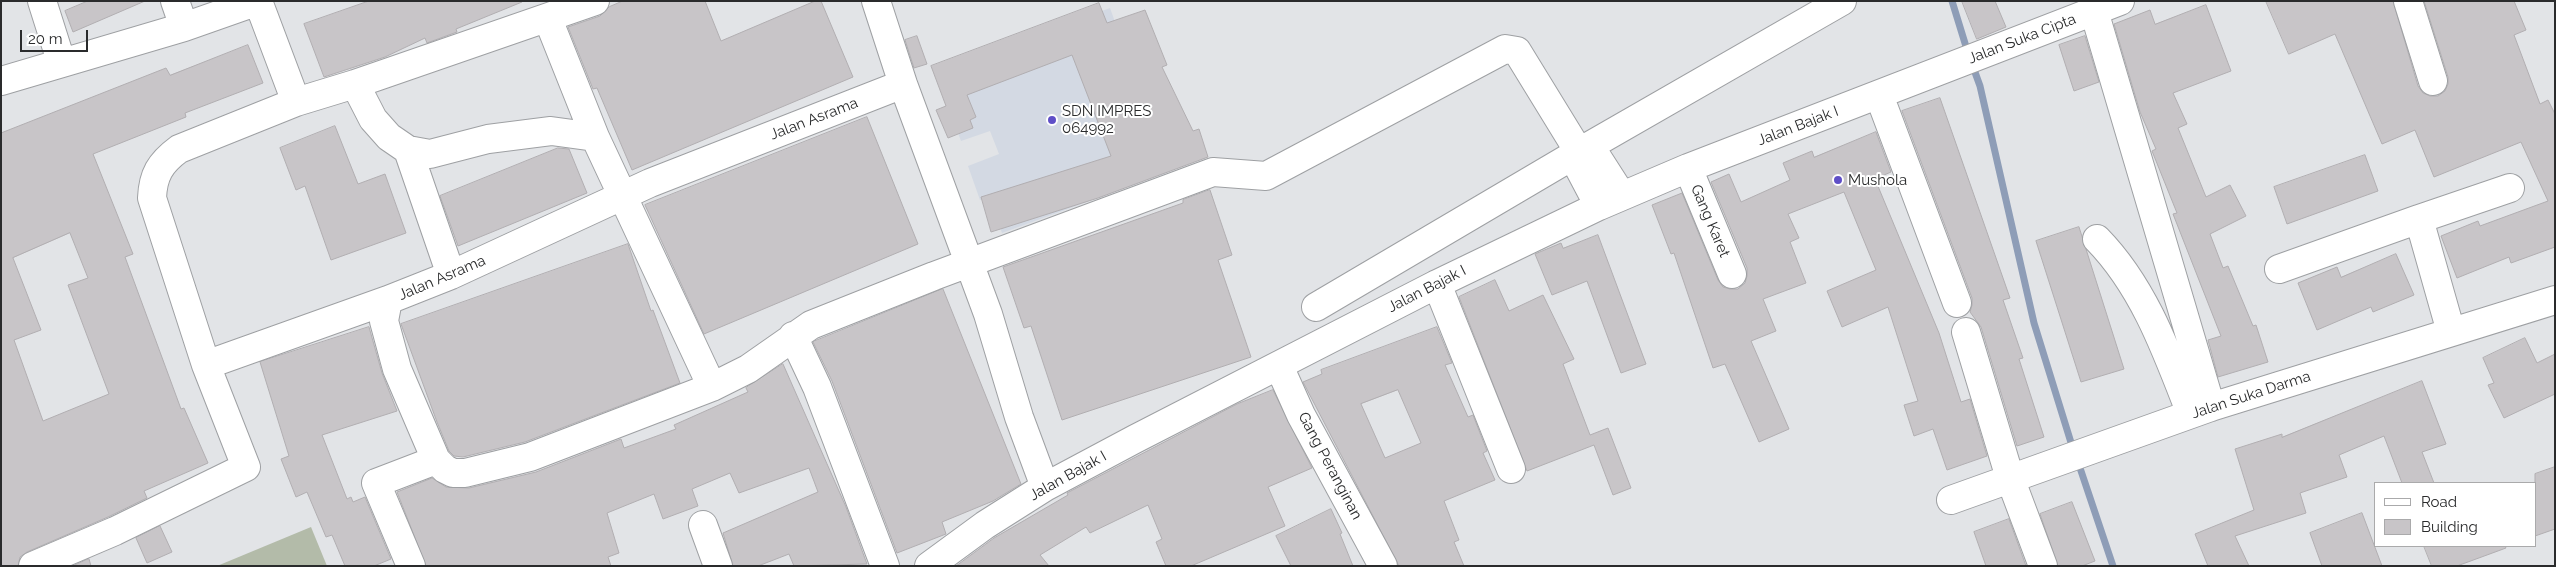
<!DOCTYPE html>
<html>
<head>
<meta charset="utf-8">
<style>
  body { margin:0 }
  #map { position:relative; width:2556px; height:567px; overflow:hidden; background:#e2e4e7; font-family:Raleway,sans-serif }
  canvas { display:block }
  .frame { position:absolute; inset:0; border:2px solid #2a2b2c; pointer-events:none }
  .legend { position:absolute; left:2374px; top:482px; width:162px; height:65px; box-sizing:border-box; background:#fff; border:1px solid #aaaaab; margin:0; padding:6px 9px; list-style:none; font-size:15px; color:#2a2b2c }
  .legend li { display:flex; align-items:center; gap:10px; height:25px }
  .legend b { width:25px; border:1px solid #aaaaab }
  .scale { position:absolute; left:20px; top:30px; width:68px; height:22px; box-sizing:border-box; border:2px solid #2a2b2c; border-top:0; padding-left:6px; font-size:15px; line-height:18px; white-space:nowrap; color:#2a2b2c; -webkit-text-stroke:4px #fff; paint-order:stroke }
</style>
</head>
<body>
<div id="map">
<canvas width="2556" height="567"></canvas>
<div class="frame"></div>
<ul class="legend">
<li><b style="height:6px;background:#fff"></b>Road</li>
<li><b style="height:14px;background:#c8c5c8"></b>Building</li>
</ul>
<div class="scale">20 m</div>
</div>
<script>
const context = document.querySelector('canvas').getContext('2d');
context.lineJoin = 'round';
function fillPath(path, color) {
  context.fillStyle = color;
  context.fill(path, 'evenodd');
}
function stroke(path, color, width, dash) {
  context.strokeStyle = color;
  context.lineWidth = width;
  context.lineCap = dash ? 'butt' : 'round';
  context.setLineDash(dash || []);
  context.stroke(path);
}
function write(font, color, halo, rows, align = 'center') {
  context.font = font + ' Raleway,sans-serif';
  context.lineWidth = 4;
  context.setLineDash([]);
  context.textBaseline = 'middle';
  context.strokeStyle = halo;
  context.fillStyle = color;
  for (const [text, x, y, turn = 0] of rows) {
    context.save();
    context.translate(x, y);
    context.rotate((+turn || 0) * Math.PI / 180);
    context.textAlign = isNaN(turn) ? turn : align;
    if (halo) context.strokeText(text, 0, 0);
    context.fillText(text, 0, 0);
    context.restore();
  }
}
const built = new Path2D(`
  M1110,8L1169,172L1002,233L989,197L980,200L968,166L999,154L990,131L961,141L949,109L944,69Z`);
const green = new Path2D(`
  M311,527L327,566H217Z`);
const stream = new Path2D(`
  M1952,1L1968,53
  M1972,64L1980,86L2034,323L2073,449
  M2077,459L2113,566`);
const building = new Path2D(`
  M88,1H145L73,32L65,11Z
  M369,1H522V2L456,29L457,32L427,43L425,38L385,57L324,77L304,24Z
  M623,1H705L721,41L815,1H821L853,77L632,170L597,88L593,89L568,27L600,16L609,7Z
  M1962,1H1995L2006,27L1977,39Z
  M2266,1H2393L2418,86L2423,93L2430,96H2438L2445,91L2448,84V77L2424,1H2514L2526,30L2514,35L2540,104L2548,100L2555,114V247L2511,263L2509,257L2457,278L2441,236L2478,221L2480,226L2548,201L2521,142L2434,177L2415,130L2382,144L2335,34L2289,54Z
  M1099,3L1107,23L1145,10L1167,65L1162,67L1193,131L1199,129L1208,157L1098,198L991,232L981,197L1111,156L1072,55L967,95L976,117L970,120L973,128L948,138L936,110L946,106L931,66Z
  M2206,5L2231,71L2173,93L2187,124L2178,128L2206,197L2230,185L2246,216L2210,234L2223,268L2228,266L2253,326L2256,325L2268,362L2218,377L2208,340L2221,336L2173,214L2177,213L2152,151L2156,149L2140,112L2114,24L2150,10L2155,24Z
  M917,36L927,64L914,68L905,40Z
  M2085,36L2099,82L2074,91L2059,45Z
  M248,45L263,83L185,113L186,117L93,154L133,254L125,257L181,409L184,408L208,463L144,491L147,498L108,517L27,552L20,557L18,566H1V133L166,68L170,75ZM70,233L88,278L68,285L109,394L43,421L14,340L41,330L13,258Z
  M1940,98L2010,298L2003,300L2023,358L2019,359L2044,437L2017,446L1981,327L1970,312L1972,305V298L1902,111Z
  M867,117L918,244L704,334L645,205Z
  M335,126L358,184L385,174L406,233L331,260L305,186L296,190L280,148Z
  M1876,132L1891,172L1875,179L1939,333L1961,402L1970,399L1987,456L1947,470L1933,429L1914,436L1904,405L1918,401L1888,307L1842,327L1827,291L1876,270L1844,192L1788,214L1799,238L1790,242L1806,283L1763,299L1776,331L1751,341L1789,429L1759,442L1725,364L1713,368L1674,253L1671,254L1652,205L1682,193L1718,280L1723,287L1730,289H1738L1745,283L1747,276V268L1711,182L1729,174L1741,202L1790,180L1783,163L1812,151L1814,157Z
  M558,148L569,149L587,193L458,246L440,196Z
  M2365,155L2378,191L2287,224L2274,187Z
  M1210,190L1232,255L1218,260L1251,357L1062,420L1031,326L1024,328L1003,267L1183,203V200Z
  M2079,227L2124,369L2081,382L2036,241Z
  M1598,235L1646,364L1621,373L1587,281L1552,295L1535,254L1561,243L1563,248Z
  M628,244L651,311L653,310L680,383L525,442L463,457L454,456L449,451L437,422L401,324Z
  M2396,254L2414,295L2373,312L2371,307L2317,330L2298,283L2337,267L2341,277Z
  M1495,280L1509,311L1543,295L1574,359L1563,364L1590,435L1608,428L1631,488L1613,495L1594,445L1527,471L1459,297Z
  M943,289L1021,484L993,501L942,522L946,534L897,553L832,381L813,342Z
  M369,327L382,373L397,411L322,435L347,499L351,497L353,502L365,497L391,559L374,566H345L332,535L326,537L307,492L296,497L281,459L289,456L260,362Z
  M1437,327L1452,363L1445,365L1468,417L1473,415L1487,451L1483,453L1495,480L1444,501L1459,540L1454,542L1464,566H1399L1303,382L1322,374L1321,370ZM1398,390L1421,443L1385,458L1361,404Z
  M2525,338L2537,363L2555,354V394L2504,418L2488,385L2494,383L2483,358Z
  M783,364L846,507L867,564L794,566L789,554L758,566H733L723,533L818,492L809,468L739,493L730,473L692,489L698,506L663,519L654,494L607,513L619,553L608,557L611,566H426L397,492L432,478L446,487L469,488L536,472L621,439L624,448L676,429L674,425L748,392L746,388Z
  M2422,381L2446,444L2422,452L2434,483H2402L2384,436L2339,455L2347,477L2300,493L2306,513L2235,536L2249,566H2208L2195,534L2254,510L2235,449L2282,434V437Z
  M1273,390L1312,468L1268,487L1285,526L1191,566H1166L1156,542L1162,539L1148,505L1090,533L1086,527L1040,555L1049,566H956L994,538L1068,495L1067,493L1237,404Z
  M2555,467V529L2535,536V474Z
  M2072,502L2095,561L2082,566H2058L2040,514Z
  M1331,509L1342,533L1340,534L1353,566H1291L1276,536Z
  M2362,513L2382,566H2322L2310,533Z
  M2009,519L2026,566H1986L1974,532Z
  M160,526L172,552L147,563L136,538Z
  M2424,546H2505L2506,548L2457,566H2432Z
  M89,559L91,566H73Z`);
const minor = new Path2D(`
  M42,1L61,61
  M175,1L184,27
  M258,1L296,102
  M876,1L903,84L988,314L1019,417L1045,487
  M2408,1L2433,81
  M2094,11L2211,407
  M548,19L595,137
  M1,81L184,27L258,1
  M355,84L373,119L389,137L408,150L430,154L488,139L551,131L595,137L712,387
  M903,84L650,183L451,275L388,300L384,321L397,369L436,460L445,469L453,473H465L530,457L712,387L748,369L811,325L934,276L1213,172L1266,176L1505,49L1517,51L1579,152V168L1599,206
  M1879,95L1957,303
  M408,150L451,275
  M1579,152L1597,157L1622,196
  M1688,168L1732,274
  M2419,219L2510,188
  M2097,239C2144,287 2167,352 2191,414
  M2279,269L2419,219L2451,332
  M1437,284L1511,469
  M1316,307L1579,152L1842,1
  M1966,332L2010,478L2043,566
  M793,336L817,387L885,566
  M206,365L388,300
  M1279,366L1301,415L1383,566
  M1951,500L2211,407L2555,300
  M703,525L718,566
  M33,566L115,531L246,467L206,365L152,198C153,175 160,163 179,149L296,102L355,84L595,1
  M411,566L376,483L436,460
  M929,566L985,525L1045,487L1135,439L1437,284L1599,206L1688,168L2120,1`);
const markers = [
  [1052,120,5,"#5f4fc7"],
  [1838,180,5,"#5f4fc7"]
];
const streetNames = [
  ["Jalan Suka Cipta",2022,39,-21],
  ["Jalan Asrama",814,119,-21],
  ["Jalan Bajak I",1798,126,-21],
  ["Gang Karet",1710,221,67],
  ["Jalan Asrama",442,278,-23],
  ["Jalan Bajak I",1427,289,-27],
  ["Jalan Suka Darma",2251,395,-18],
  ["Gang Peranginan",1330,466,62],
  ["Jalan Bajak I",1068,476,-29]
];
const poiNames = [
  ["SDN IMPRES",1062,111],
  ["064992",1062,128],
  ["Mushola",1848,180]
];
fillPath(built, '#d3d9e3');
fillPath(green, '#b3bba9');
stroke(stream, '#8e9db7', 7);
fillPath(building, '#c8c5c8');
stroke(building, '#b1aeb1', 1);
stroke(minor, '#9ea0a3', 30);
stroke(minor, '#fff', 28);
for (const [x, y, r, color] of markers) {
  const dot = new Path2D();
  dot.arc(x, y, r, 0, 2 * Math.PI);
  context.fillStyle = color;
  context.fill(dot);
  stroke(dot, '#fff', 2);
}
write('15px', '#2a2b2c', '#fff', streetNames);
write('15px', '#2a2b2c', '#fff', poiNames, 'left');
</script>
</body>
</html>
